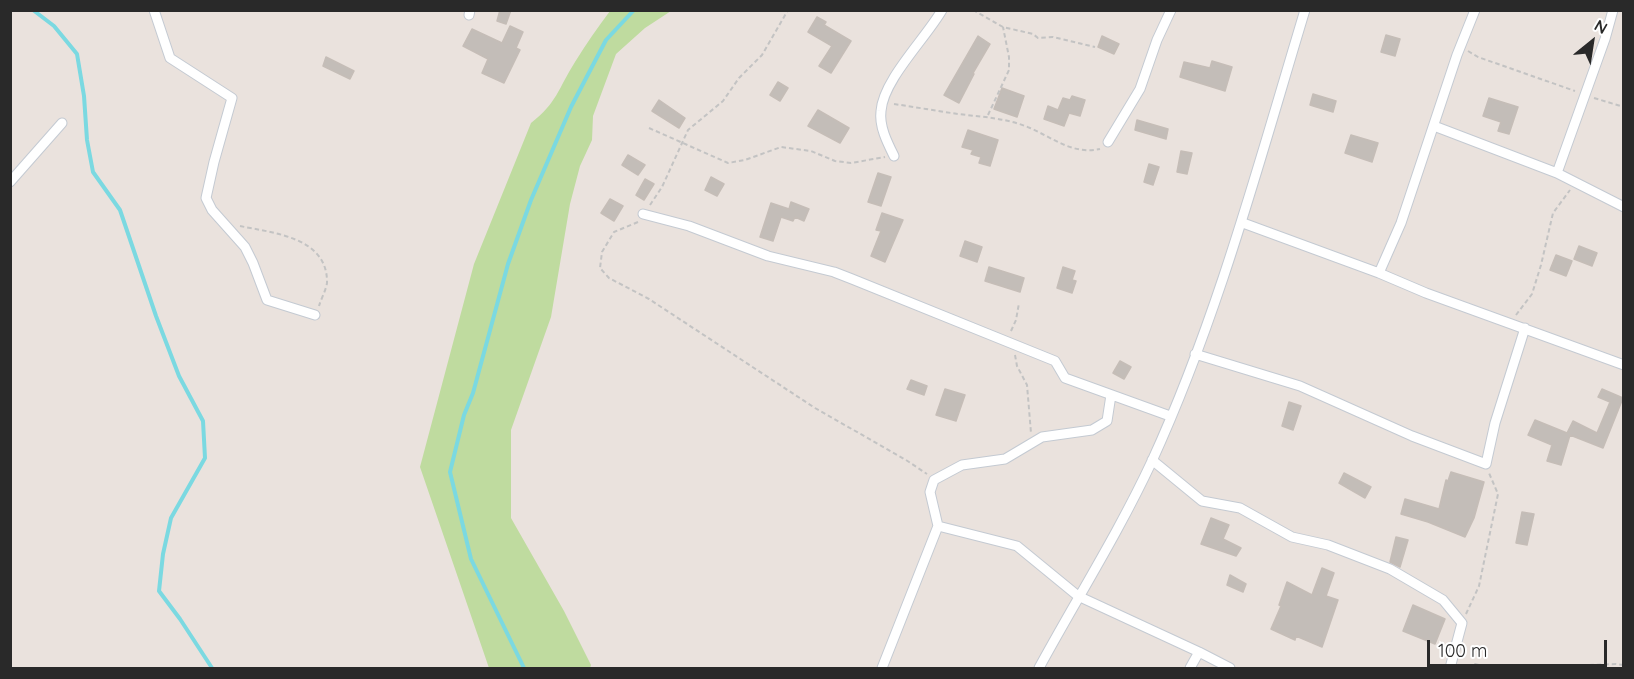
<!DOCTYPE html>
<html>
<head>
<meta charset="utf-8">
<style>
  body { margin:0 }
  #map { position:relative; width:1634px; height:679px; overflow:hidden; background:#eae2dd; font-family:Quicksand,sans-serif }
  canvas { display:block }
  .frame { position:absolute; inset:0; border:12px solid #292929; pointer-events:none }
  .north { position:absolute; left:1562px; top:12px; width:60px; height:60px; -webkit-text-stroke:4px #fff; paint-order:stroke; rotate:30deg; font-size:16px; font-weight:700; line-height:24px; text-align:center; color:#292929 }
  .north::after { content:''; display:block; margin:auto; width:21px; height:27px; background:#292929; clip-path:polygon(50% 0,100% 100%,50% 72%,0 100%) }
  .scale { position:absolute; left:1427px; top:640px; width:180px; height:27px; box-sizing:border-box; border:3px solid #292929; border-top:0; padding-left:8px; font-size:18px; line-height:21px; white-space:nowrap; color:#292929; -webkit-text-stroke:4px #fff; paint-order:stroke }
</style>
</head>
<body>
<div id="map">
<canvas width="1634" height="679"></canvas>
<div class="frame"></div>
<div class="north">N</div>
<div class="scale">100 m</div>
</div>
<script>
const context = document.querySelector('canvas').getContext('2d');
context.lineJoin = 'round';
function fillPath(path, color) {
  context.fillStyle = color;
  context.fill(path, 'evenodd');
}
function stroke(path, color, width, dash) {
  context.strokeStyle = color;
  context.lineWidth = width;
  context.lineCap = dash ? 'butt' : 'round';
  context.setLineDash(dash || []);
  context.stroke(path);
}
const green = new Path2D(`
  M610,11H671L645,28L616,54L593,116L592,140L580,166L570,204L551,317L511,430V518L564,611L591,665L590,668H489L420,467L474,264L531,123C557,103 558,89 575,62C586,44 598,27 610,11Z`);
const stream = new Path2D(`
  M33,10L54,26L77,54L84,96L87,140L93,172L120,210L156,316L179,376L203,421L205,458L171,518L163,554L159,591L180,619L212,668
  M524,668L471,559L450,472L464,415L473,393L508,264L531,200L571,107L606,40L634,10`);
const building = new Path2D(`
  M500,10H511L506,24L497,21Z
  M817,17L826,22L824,25L851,41L831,73L819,66L832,46L808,32Z
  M510,26L523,32L516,48L520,50L504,83L482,73L488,59L463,46L472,29L502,43Z
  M1386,35L1400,39L1395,56L1381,52Z
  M978,36L990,44L973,73L974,74L959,103L944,95Z
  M1102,36L1119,44L1114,54L1098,47Z
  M326,57L354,71L350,79L323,66Z
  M1212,61L1232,67L1225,91L1180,77L1184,62L1210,68Z
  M778,82L788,88L780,101L770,95Z
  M1002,88L1024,96L1017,117L994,109Z
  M1313,94L1336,101L1333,112L1310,105Z
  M1072,96L1085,100L1080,116L1069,113L1064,126L1044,119L1048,106L1058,110L1063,98L1070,100Z
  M1489,98L1518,107L1509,134L1498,131L1501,122L1483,116Z
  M659,100L685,118L679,128L652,111Z
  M818,110L849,128L840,143L808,126Z
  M1137,120L1168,129L1166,139L1135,130Z
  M968,130L998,140L990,166L979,163L981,157L971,154L973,150L962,147Z
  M1351,135L1378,143L1372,162L1345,153Z
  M1181,151L1192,153L1187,174L1177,172Z
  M628,155L645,165L638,175L622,165Z
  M1149,164L1159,167L1153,185L1144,182Z
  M878,173L891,177L881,206L868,202Z
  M711,177L724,184L717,196L705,190Z
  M645,179L654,184L644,200L636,195Z
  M610,199L623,206L614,221L601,213Z
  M791,202L809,209L804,221L795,217L793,221L781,217L773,241L760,237L771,203L789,209Z
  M882,213L903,220L885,262L871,256L881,231L876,230Z
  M965,241L982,247L977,262L960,256Z
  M1579,246L1597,253L1592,266L1574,259Z
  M1556,255L1572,261L1566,276L1550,270Z
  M989,267L1024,278L1020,292L985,281Z
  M1063,267L1075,271L1072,280L1076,281L1072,293L1057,288Z
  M1120,361L1131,367L1124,379L1113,373Z
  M911,380L927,386L924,395L907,389Z
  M945,389L965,395L956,421L936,415Z
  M1602,389L1623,398L1603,448L1570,435L1561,465L1547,461L1552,445L1528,435L1535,420L1567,433L1573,421L1597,433L1610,402L1598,397Z
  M1289,402L1301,406L1293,430L1282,426Z
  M1451,472L1484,482L1474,518L1465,537L1428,522L1401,514L1405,499L1439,509L1446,480L1448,481Z
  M1344,473L1371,487L1365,498L1339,483Z
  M1522,512L1534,514L1527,545L1516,543Z
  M1211,518L1229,525L1223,539L1241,548L1236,556L1201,544Z
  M1396,537L1408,540L1400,567L1390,562Z
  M1322,568L1334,573L1326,596L1338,600L1322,647L1296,636L1295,640L1271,629L1281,606L1279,605L1287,582L1312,595Z
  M1230,575L1246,584L1243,592L1227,585Z
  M1413,605L1445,619L1435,644L1403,631Z`);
const path = new Path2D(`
  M973,10L1003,27L1033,34L1038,38L1053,37L1095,47
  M1468,51L1478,57L1575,91
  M1594,98L1624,107
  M894,104C915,107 937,111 958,114C983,117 1007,118 1030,128C1053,138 1073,155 1100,149
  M988,115L1009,70V57L1003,27
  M649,128L728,163L745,160L781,147L811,151L835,161L851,163L885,157
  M650,205L662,187L688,130L723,101L739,78L762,55L788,10
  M638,222L614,232L602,252L600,268L609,278L649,299L815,408L906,460L927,474
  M240,226C273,233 328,237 327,283C326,290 321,299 319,306
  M1516,315L1532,294L1541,265L1553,213L1570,190
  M1011,331L1016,320L1019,303
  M1015,355L1017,366L1027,385L1031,433
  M1466,614L1479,586L1498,494L1489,473
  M1468,668L1475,664L1490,668
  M1583,668L1586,665L1616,664L1624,665`);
const street = new Path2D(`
  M154,10L170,58L232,98L214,162L206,198L212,210L245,247L253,263L267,300L315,315
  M469,15L470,10
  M1434,126L1557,173L1624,207
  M1108,142L1140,89L1157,40L1171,10
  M894,156C887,142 879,126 881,111C883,80 926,38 942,10
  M1557,173L1605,39L1613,10
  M10,182L62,123
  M643,214L689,226L768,256L834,272L852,279L1055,361L1065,378L1170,416
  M1243,223L1379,273L1426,293L1624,365
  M1379,273L1401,223L1457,55L1475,10
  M1195,354L1300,386L1412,436L1486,464L1495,423L1525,328
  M1152,460L1202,501L1240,508L1292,537L1328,545L1390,569L1443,600L1462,623L1450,668
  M938,526L1017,546L1078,596L1199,652L1230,668
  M882,668L938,526L930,492L934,480L962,465L1005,459L1042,437L1092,430L1107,421L1111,395
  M1039,668C1076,600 1119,532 1152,461C1218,317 1259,162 1305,10
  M1190,668L1199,652`);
fillPath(green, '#bfdb9f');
stroke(stream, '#7bd9e1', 4);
fillPath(building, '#c3bdb8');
stroke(building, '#c5bdb7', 1.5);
stroke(street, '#c4cad2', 11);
stroke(path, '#c3c3c3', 2, [4.5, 3]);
stroke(street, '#fff', 9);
</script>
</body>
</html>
